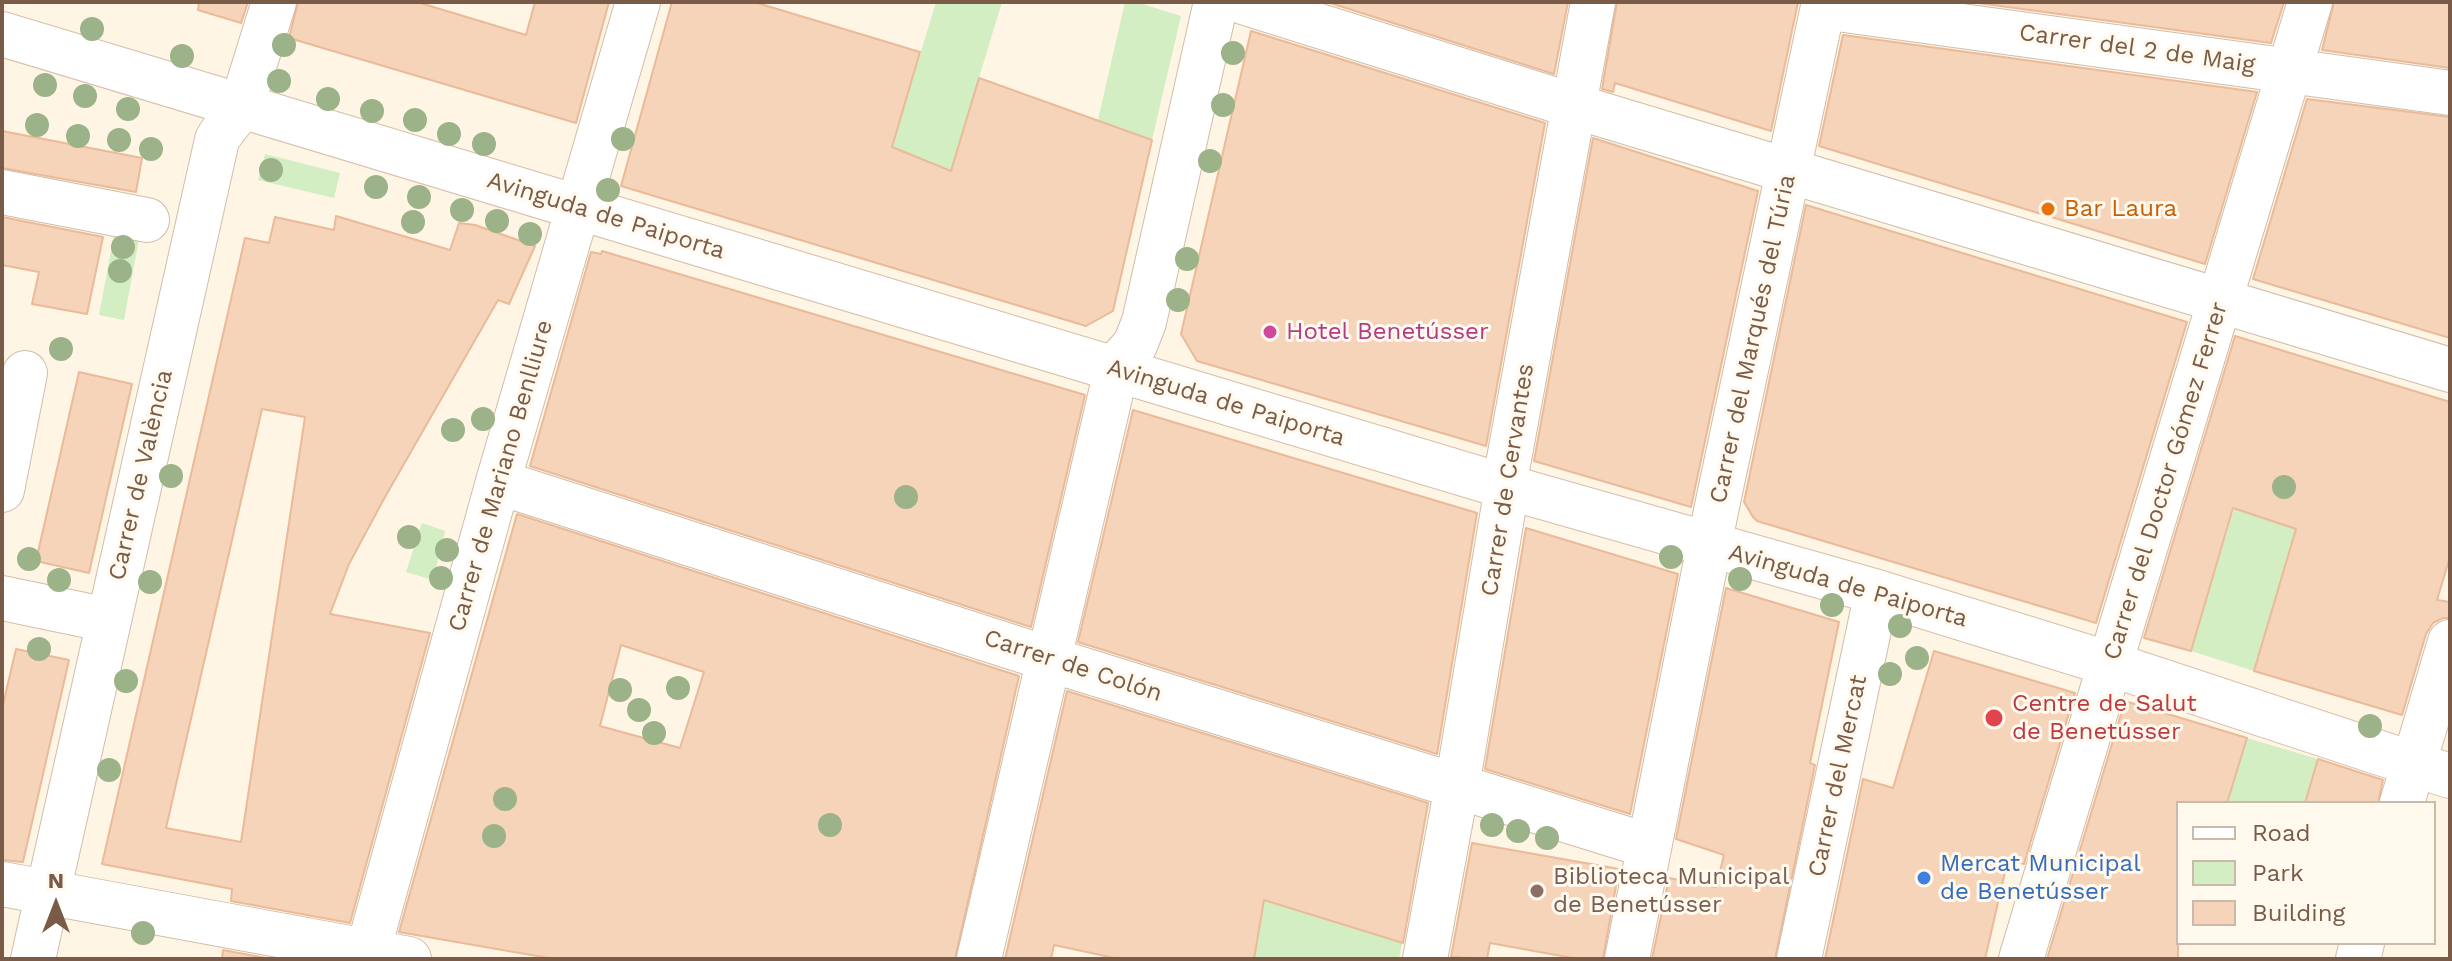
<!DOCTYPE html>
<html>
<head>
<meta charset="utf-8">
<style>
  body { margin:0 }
  #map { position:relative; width:2452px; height:961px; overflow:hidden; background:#fef5e5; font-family:"Work Sans",sans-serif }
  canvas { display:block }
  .frame { position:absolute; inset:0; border:4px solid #7a5b47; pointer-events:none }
  .legend { position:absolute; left:2176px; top:801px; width:260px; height:144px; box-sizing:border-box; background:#fff9ee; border:2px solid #cabaab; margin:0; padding:10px 14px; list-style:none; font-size:24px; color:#7a5b47 }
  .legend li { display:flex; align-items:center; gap:16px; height:40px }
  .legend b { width:40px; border:2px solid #cabaab }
  .north { position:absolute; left:16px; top:865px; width:80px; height:80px; -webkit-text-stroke:6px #fff9ee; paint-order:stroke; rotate:0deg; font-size:22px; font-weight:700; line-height:32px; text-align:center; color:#7a5b47 }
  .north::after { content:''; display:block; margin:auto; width:28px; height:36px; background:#7a5b47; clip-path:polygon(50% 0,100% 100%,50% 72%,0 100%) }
</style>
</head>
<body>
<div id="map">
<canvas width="2452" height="961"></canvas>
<div class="frame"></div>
<ul class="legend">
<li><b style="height:10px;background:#fff"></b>Road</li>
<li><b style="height:22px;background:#d3eec2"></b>Park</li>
<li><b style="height:22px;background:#f6d4ba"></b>Building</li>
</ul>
<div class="north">N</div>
</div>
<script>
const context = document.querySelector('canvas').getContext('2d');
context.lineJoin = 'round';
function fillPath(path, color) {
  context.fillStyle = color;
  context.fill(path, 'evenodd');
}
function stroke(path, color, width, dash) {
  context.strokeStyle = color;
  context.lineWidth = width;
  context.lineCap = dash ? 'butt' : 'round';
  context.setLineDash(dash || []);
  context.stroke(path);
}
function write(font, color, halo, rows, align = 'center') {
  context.font = font + ' "Work Sans",sans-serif';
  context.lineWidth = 6;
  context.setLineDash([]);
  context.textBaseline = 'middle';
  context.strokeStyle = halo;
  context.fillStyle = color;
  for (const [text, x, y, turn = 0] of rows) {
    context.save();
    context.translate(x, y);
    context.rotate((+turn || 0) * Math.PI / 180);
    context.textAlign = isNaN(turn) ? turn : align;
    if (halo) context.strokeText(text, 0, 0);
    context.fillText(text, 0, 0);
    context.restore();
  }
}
const green = new Path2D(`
  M936,2H1002L951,170L892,147Z
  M1125,2H1136L1181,16L1152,140L1098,120Z
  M265,154L340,173L334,198L258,180Z
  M115,229L140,234L124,320L99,315Z
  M2234,509L2296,527L2254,671L2191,651Z
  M422,523L445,531L433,580L406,572Z
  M2247,738L2318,759L2305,803H2227Z
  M1223,888L1402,943L1399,959H1254Z`);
const building = new Path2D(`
  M199,2H248L241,23L198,10Z
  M298,2H417L526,35L535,2H609L576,123L289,38Z
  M672,2H754L920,52L892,147L951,171L979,78L1152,140L1113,311L1086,326L621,186Z
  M1327,2H1568L1554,74Z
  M1617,2H1798L1771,131L1615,83L1613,92L1602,89Z
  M1971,2H2284L2271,43Z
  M2334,2H2450V68L2322,50Z
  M1251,31L1545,123L1486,446L1197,361L1181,334Z
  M1843,35L2257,92L2205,264L1819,146Z
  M2307,99L2450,117V338L2253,279Z
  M2,131L142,158L136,192L2,168Z
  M1593,138L1758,191L1691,507L1534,461Z
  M1806,205L2187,322L2096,623L1757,521L1753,517L1744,502Z
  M336,216L450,250L459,223L475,225L535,246L509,304L498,300L385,497L349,564L330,614L430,633L350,923L231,901L232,889L102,864L245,238L269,243L275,217L334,230ZM262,409L305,417L241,842L166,828Z
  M2,217L103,237L87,314L32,304L39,272L2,265Z
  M602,251L1085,395L1031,627L530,466L591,252L601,254Z
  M2235,336L2450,402V557L2437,600L2450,602V618H2443L2433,623L2426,634L2402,715L2254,671L2296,529L2233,508L2191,651L2144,638Z
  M79,372L132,384L89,573L36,561Z
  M1133,410L1477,513L1437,754L1078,642Z
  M517,514L1019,676L955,959H554L399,932ZM621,645L704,672L680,748L600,726Z
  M1526,528L1678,574L1630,814L1485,769Z
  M1726,588L1839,622L1810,763L1815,765L1775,959H1652L1669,878L1716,887L1724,855L1676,839Z
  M16,649L69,660L23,862L2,860V709Z
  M1934,651L2075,693L2024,864L2008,859L1985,959H1825L1863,779L1893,788Z
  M1067,691L1428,803L1403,943L1264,900L1254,959H1119L1054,945L1051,959H1005Z
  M2125,701L2247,738L2227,803H2178V959H2047Z
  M2318,759L2383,780L2378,803H2305Z
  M1472,843L1619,869L1603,959H1578L1490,943L1487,959L1451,957Z
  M223,950L271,959H222Z`);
const street = new Path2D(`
  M1243,2L1600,114L2450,370
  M1823,7L2450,93
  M2,192L147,220
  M498,482L1074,667L1649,846
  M2,490L25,373
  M2,598L108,620
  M2402,803L2450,642
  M2,884L409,959
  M368,951L498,482L638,2
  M33,959L217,140C225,125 235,118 242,105L274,2
  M979,959L1116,371L1122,359L1135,345L1144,322L1216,2
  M1425,959L1457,786L1507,487V470L1593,2
  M1627,959L1716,511L1824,2
  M1799,959L1877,592
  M2021,959L2310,2
  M2358,959L2362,943`);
const secondary = new Path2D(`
  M2,34L1507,487L1877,592L2110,664L2450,776`);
const trees = [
  [92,29],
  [284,45],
  [1233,53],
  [182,56],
  [279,81],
  [45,85],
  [85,96],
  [328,99],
  [1223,105],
  [128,109],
  [372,111],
  [415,120],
  [37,125],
  [449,134],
  [78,136],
  [623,139],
  [119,140],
  [484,144],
  [151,149],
  [1210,161],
  [271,170],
  [376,187],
  [608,190],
  [419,197],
  [462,210],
  [497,221],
  [413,222],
  [530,234],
  [123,247],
  [1187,259],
  [120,271],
  [1178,300],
  [61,349],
  [483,419],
  [453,430],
  [171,476],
  [2284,487],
  [906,497],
  [409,537],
  [447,550],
  [1671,557],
  [29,559],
  [441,578],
  [1740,579],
  [59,580],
  [150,582],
  [1832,605],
  [1900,626],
  [39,649],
  [1917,658],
  [1890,674],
  [126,681],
  [678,688],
  [620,690],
  [639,710],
  [2370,726],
  [654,733],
  [109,770],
  [505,799],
  [830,825],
  [1492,825],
  [1518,831],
  [494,836],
  [1547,838],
  [143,933]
];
const markers = [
  [2048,209,8,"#e8710a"],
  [1270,332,8,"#d1479c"],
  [1994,718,10,"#e0444e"],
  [1924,878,8,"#3f7fe0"],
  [1537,891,8,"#8d6e63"]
];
const streetNames = [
  ["Carrer del 2 de Maig",2137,49,8],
  ["Avinguda de Paiporta",606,216,17],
  ["Carrer del Marqués del Túria",1753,339,-78],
  ["Avinguda de Paiporta",1226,403,17],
  ["Carrer de València",141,475,-77],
  ["Carrer de Mariano Benlliure",501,476,-74],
  ["Carrer de Cervantes",1508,480,-81],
  ["Carrer del Doctor Gómez Ferrer",2166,481,-73],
  ["Avinguda de Paiporta",1848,586,16],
  ["Carrer de Colón",1073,666,18],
  ["Carrer del Mercat",1838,776,-78]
];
const foodNames = [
  ["Bar Laura",2064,209]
];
const hotelNames = [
  ["Hotel Benetússer",1286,332]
];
const healthNames = [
  ["Centre de Salut",2012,704],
  ["de Benetússer",2012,732]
];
const shopNames = [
  ["Mercat Municipal",1940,864],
  ["de Benetússer",1940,892]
];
const educationNames = [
  ["Biblioteca Municipal",1553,877],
  ["de Benetússer",1553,905]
];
fillPath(green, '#d3eec2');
fillPath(building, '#f6d4ba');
stroke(building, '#eaba99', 2);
stroke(street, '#d1bdaa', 46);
stroke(secondary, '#d7bfa9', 46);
stroke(street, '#fff', 44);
stroke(secondary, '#fff', 44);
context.fillStyle = '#9cb288';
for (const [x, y] of trees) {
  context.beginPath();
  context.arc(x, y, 12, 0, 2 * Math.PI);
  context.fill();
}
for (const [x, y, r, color] of markers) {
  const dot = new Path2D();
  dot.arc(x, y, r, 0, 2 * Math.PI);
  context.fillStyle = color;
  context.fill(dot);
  stroke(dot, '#fff9ee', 3);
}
write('24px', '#7a5b47', '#fff9ee', streetNames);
write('24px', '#c56008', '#fff9ee', foodNames, 'left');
write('24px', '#b23c85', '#fff9ee', hotelNames, 'left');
write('24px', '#be3a42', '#fff9ee', healthNames, 'left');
write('24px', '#366cbe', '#fff9ee', shopNames, 'left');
write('24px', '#785e54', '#fff9ee', educationNames, 'left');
</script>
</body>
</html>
